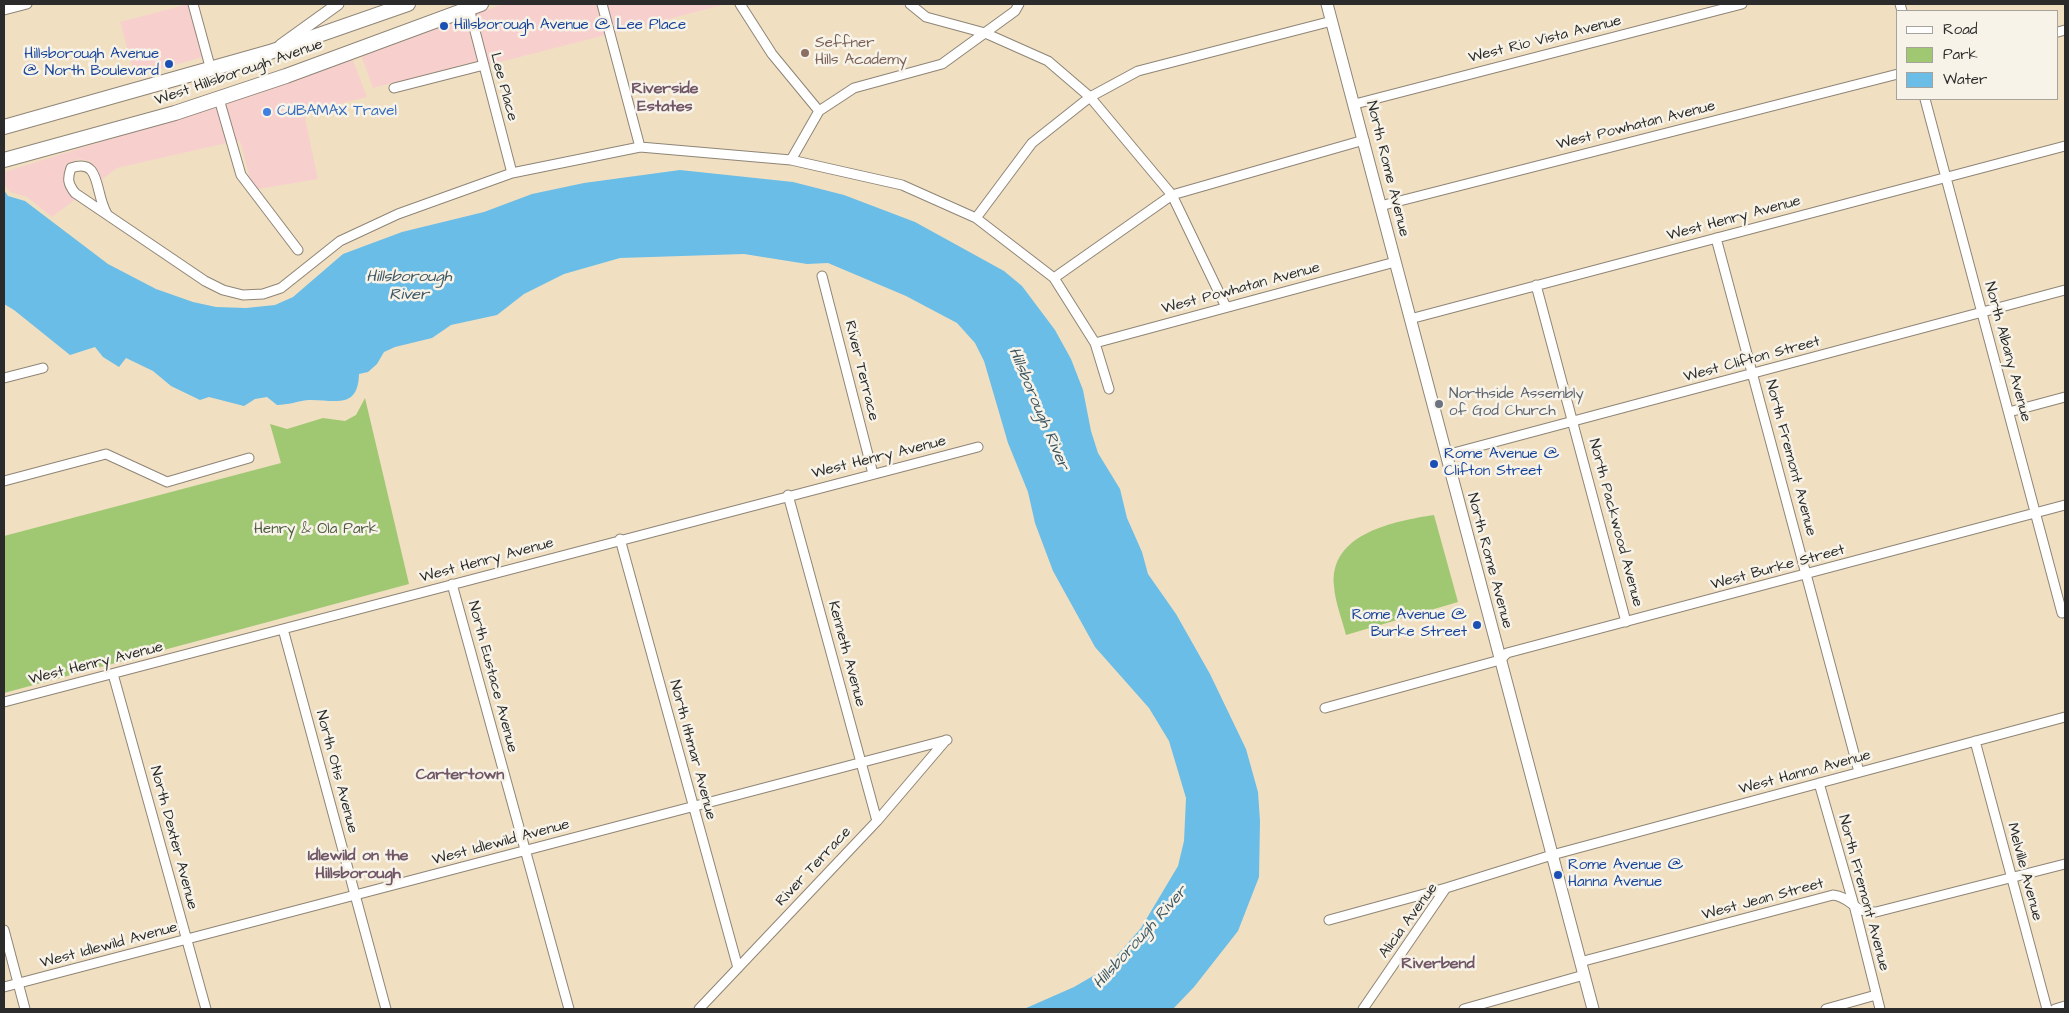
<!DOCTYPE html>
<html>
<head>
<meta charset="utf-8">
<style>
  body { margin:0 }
  #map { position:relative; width:2069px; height:1013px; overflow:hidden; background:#f1dfc2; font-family:"Architects Daughter",sans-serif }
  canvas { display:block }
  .frame { position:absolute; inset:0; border:5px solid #2b2b2b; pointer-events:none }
  .legend { position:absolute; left:1896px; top:10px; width:162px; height:90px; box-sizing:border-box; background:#f7f3e8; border:1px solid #a5a39c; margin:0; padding:6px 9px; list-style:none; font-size:15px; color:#2b2b2b }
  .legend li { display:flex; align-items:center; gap:10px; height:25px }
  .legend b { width:25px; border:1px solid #a5a39c }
</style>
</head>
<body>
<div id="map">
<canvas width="2069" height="1013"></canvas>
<div class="frame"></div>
<ul class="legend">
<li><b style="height:6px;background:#fff"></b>Road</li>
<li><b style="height:14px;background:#a0c873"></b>Park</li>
<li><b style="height:14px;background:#6abde6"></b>Water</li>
</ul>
</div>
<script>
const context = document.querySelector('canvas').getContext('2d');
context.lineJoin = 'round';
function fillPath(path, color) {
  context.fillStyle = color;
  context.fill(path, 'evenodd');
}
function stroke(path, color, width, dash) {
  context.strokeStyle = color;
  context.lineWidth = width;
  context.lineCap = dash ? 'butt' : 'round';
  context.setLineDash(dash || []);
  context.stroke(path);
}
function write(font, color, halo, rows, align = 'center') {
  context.font = font + ' "Architects Daughter",sans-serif';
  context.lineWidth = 5;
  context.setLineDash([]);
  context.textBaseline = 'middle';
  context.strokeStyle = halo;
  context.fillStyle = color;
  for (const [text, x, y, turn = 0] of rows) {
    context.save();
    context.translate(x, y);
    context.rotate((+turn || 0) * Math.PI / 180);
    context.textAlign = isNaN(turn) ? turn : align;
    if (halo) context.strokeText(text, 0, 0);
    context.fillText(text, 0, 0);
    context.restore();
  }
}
const built = new Path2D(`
  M188,4L203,57L135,76L120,22Z
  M503,4H597L606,35L488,65L475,14Z
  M607,4H726L615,33Z
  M466,17L478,61L373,88L361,55Z
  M352,58L367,97L304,113L318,179L258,189L250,179L240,141H236L225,103Z
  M216,106L227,143L117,168L100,181L96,167L89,161L80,159L69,163L63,174L64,187L76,199L52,217L27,197L10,192L4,184V172Z`);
const green = new Path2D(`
  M365,398L409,584L4,693V536L281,463L270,424L287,429L323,418L345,421L356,415Z
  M1434,515L1458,602L1346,635C1342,619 1335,602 1334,586C1329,533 1395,521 1434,515Z`);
const water = new Path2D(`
  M680,170L793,182L844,195L915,222L1004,271L1022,286L1055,330L1071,359L1083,390L1091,431L1098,453L1120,489L1127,518L1142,552L1148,574L1176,614L1210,674L1246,749L1258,792L1260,821L1259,877L1238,931L1194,987L1173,1009H1024L1074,987L1105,969L1141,928L1178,866L1184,841L1186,798L1169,741L1149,708L1095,647L1053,571L1035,523L1028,492L1008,443L984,361L975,343L957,323L906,296L828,263L807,264L744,254L620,258L564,274L524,294L497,315L451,325L432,338L395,347L384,352L377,364L368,372L359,374C358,411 333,399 308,400C298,401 288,405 277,405L267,397L255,399L244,406L209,397L200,400L171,386L153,371L126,358L119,367L103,357L95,347L70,355L14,310L4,304V190L8,196L25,201L108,264L156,289L193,302L216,307L246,308L275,305L293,297L343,254L402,232L484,212L532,194L584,183Z`);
const minor = new Path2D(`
  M193,4L211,70
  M602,4L640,147
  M740,4L772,54L819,111
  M910,4L926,17L985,33L1048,61L1090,97L1172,195L1226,307
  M1900,4L1902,11
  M469,8L512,173
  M4,10L27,4
  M2058,32L2065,30
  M394,88L484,65
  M219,99L241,175L298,250
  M1925,99L2062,613L2065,612
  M1355,104L1742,4
  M791,160L819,111L854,88L942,64L1015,11L1019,4
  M1380,206L1898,74
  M107,214C94,193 102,157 71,168C67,179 68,184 75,193L205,281L223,290L243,295L263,294L281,288L340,241L398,214L512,173L640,147L791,160L902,185L976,218L1054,278L1095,343L1109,389
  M976,218L1032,143L1090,97L1138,71L1332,21
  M1716,238L1859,772
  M822,276L873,474
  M1054,278L1172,195L1364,140
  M1536,285L1626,622
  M1410,319L2065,146
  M1095,343L1395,262
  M4,378L43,368
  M2009,412L2065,397
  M1446,455L2065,290
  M4,481L106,454L167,482L249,458
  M788,495L877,821
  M620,539L738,968
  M452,584L569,1009
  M283,629L386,1009
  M113,674L206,1009
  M4,702L978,447
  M1325,708L1500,660L1507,653L2065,505
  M1975,741L2047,1009
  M1819,783L1855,909L1880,1009
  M1329,920L1446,888
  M4,930L25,1009
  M1580,962L1833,895C1852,897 1852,913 1876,912L2065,864
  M4,987L947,740
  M699,1009L877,821L946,740
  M1363,1009L1446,888L1552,855L2065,717
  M1464,1009L1584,975
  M1826,1009L1876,995
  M2055,1009L2065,1006`);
const tertiary = new Path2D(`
  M1327,4L1593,1009
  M281,45L338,4`);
const primary = new Path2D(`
  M4,127L270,52L408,4
  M4,160L175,113L286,76L481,4`);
const markers = [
  [444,26,5,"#1a4fb4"],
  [805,53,5,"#8d6e63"],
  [169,64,5,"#1a4fb4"],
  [267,112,5,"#3f7fe0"],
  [1439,404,5,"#6b7280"],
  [1434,464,5,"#1a4fb4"],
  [1477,625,5,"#1a4fb4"],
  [1558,875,5,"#1a4fb4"]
];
const transitNames = [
  ["Hillsborough Avenue @ Lee Place",454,26],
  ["Hillsborough Avenue",159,55,"right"],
  ["@ North Boulevard",159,72,"right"],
  ["Rome Avenue @",1444,455],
  ["Clifton Street",1444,472],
  ["Rome Avenue @",1467,616,"right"],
  ["Burke Street",1467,633,"right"],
  ["Rome Avenue @",1568,866],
  ["Hanna Avenue",1568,883]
];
const streetNames = [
  ["West Rio Vista Avenue",1545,40,-14],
  ["West Hillsborough Avenue",239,73,-19],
  ["Lee Place",503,87,75],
  ["West Powhatan Avenue",1636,126,-14],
  ["North Rome Avenue",1387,169,76],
  ["West Henry Avenue",1734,219,-15],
  ["West Powhatan Avenue",1241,289,-15],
  ["North Albany Avenue",2007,352,75],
  ["West Clifton Street",1752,360,-15],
  ["River Terrace",861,371,76],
  ["West Henry Avenue",879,458,-14],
  ["North Fremont Avenue",1790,458,75],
  ["North Packwood Avenue",1615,523,75],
  ["West Henry Avenue",487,561,-15],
  ["North Rome Avenue",1489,561,75],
  ["West Burke Street",1778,568,-15],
  ["Kenneth Avenue",846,654,75],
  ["West Henry Avenue",96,664,-14],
  ["North Eustace Avenue",492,677,75],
  ["North Ithmar Avenue",692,750,75],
  ["North Otis Avenue",336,772,75],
  ["West Hanna Avenue",1805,773,-15],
  ["North Dexter Avenue",173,838,75],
  ["West Idlewild Avenue",501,843,-15],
  ["River Terrace",814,867,-47],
  ["Melville Avenue",2024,872,75],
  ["North Fremont Avenue",1863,893,75],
  ["West Jean Street",1763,900,-15],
  ["Alicia Avenue",1409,921,-54],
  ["West Idlewild Avenue",109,946,-15]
];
const educationNames = [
  ["Seffner",815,44],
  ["Hills Academy",815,61]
];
const shopNames = [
  ["CUBAMAX Travel",277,112]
];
const worshipNames = [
  ["Northside Assembly",1449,395],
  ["of God Church",1449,412]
];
const parkNames = [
  ["Henry & Ola Park",316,530]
];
const neighbourhoodNames = [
  ["Riverside",665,90],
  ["Estates",665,108],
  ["Cartertown",460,776],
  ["Idlewild on the",358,857],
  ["Hillsborough",358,875],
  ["Riverbend",1438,965]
];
const waterNames = [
  ["Hillsborough",409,278],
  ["River",409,296],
  ["Hillsborough River",1038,409,67],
  ["Hillsborough River",1141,938,-48]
];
fillPath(built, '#f7d0ce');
fillPath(green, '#a0c873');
fillPath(water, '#6abde6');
stroke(minor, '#8e8576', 11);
stroke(tertiary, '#8e8576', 13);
stroke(primary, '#8e8576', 16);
stroke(minor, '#fff', 9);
stroke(tertiary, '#fff', 11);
stroke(primary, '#fff', 14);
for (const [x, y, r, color] of markers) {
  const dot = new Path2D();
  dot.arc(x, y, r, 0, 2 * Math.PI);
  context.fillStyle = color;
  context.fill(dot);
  stroke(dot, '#f7f3e8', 2);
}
write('15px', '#164399', '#f7f3e8', transitNames, 'left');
write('15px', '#2b2b2b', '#f7f3e8', streetNames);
write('15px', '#785e54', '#f7f3e8', educationNames, 'left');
write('15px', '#366cbe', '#f7f3e8', shopNames, 'left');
write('15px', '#5b616d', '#f7f3e8', worshipNames, 'left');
write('15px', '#4e5a41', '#f7f3e8', parkNames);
write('bold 16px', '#705666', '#f7f3e8', neighbourhoodNames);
write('italic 16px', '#3e5763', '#f7f3e8', waterNames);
</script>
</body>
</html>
